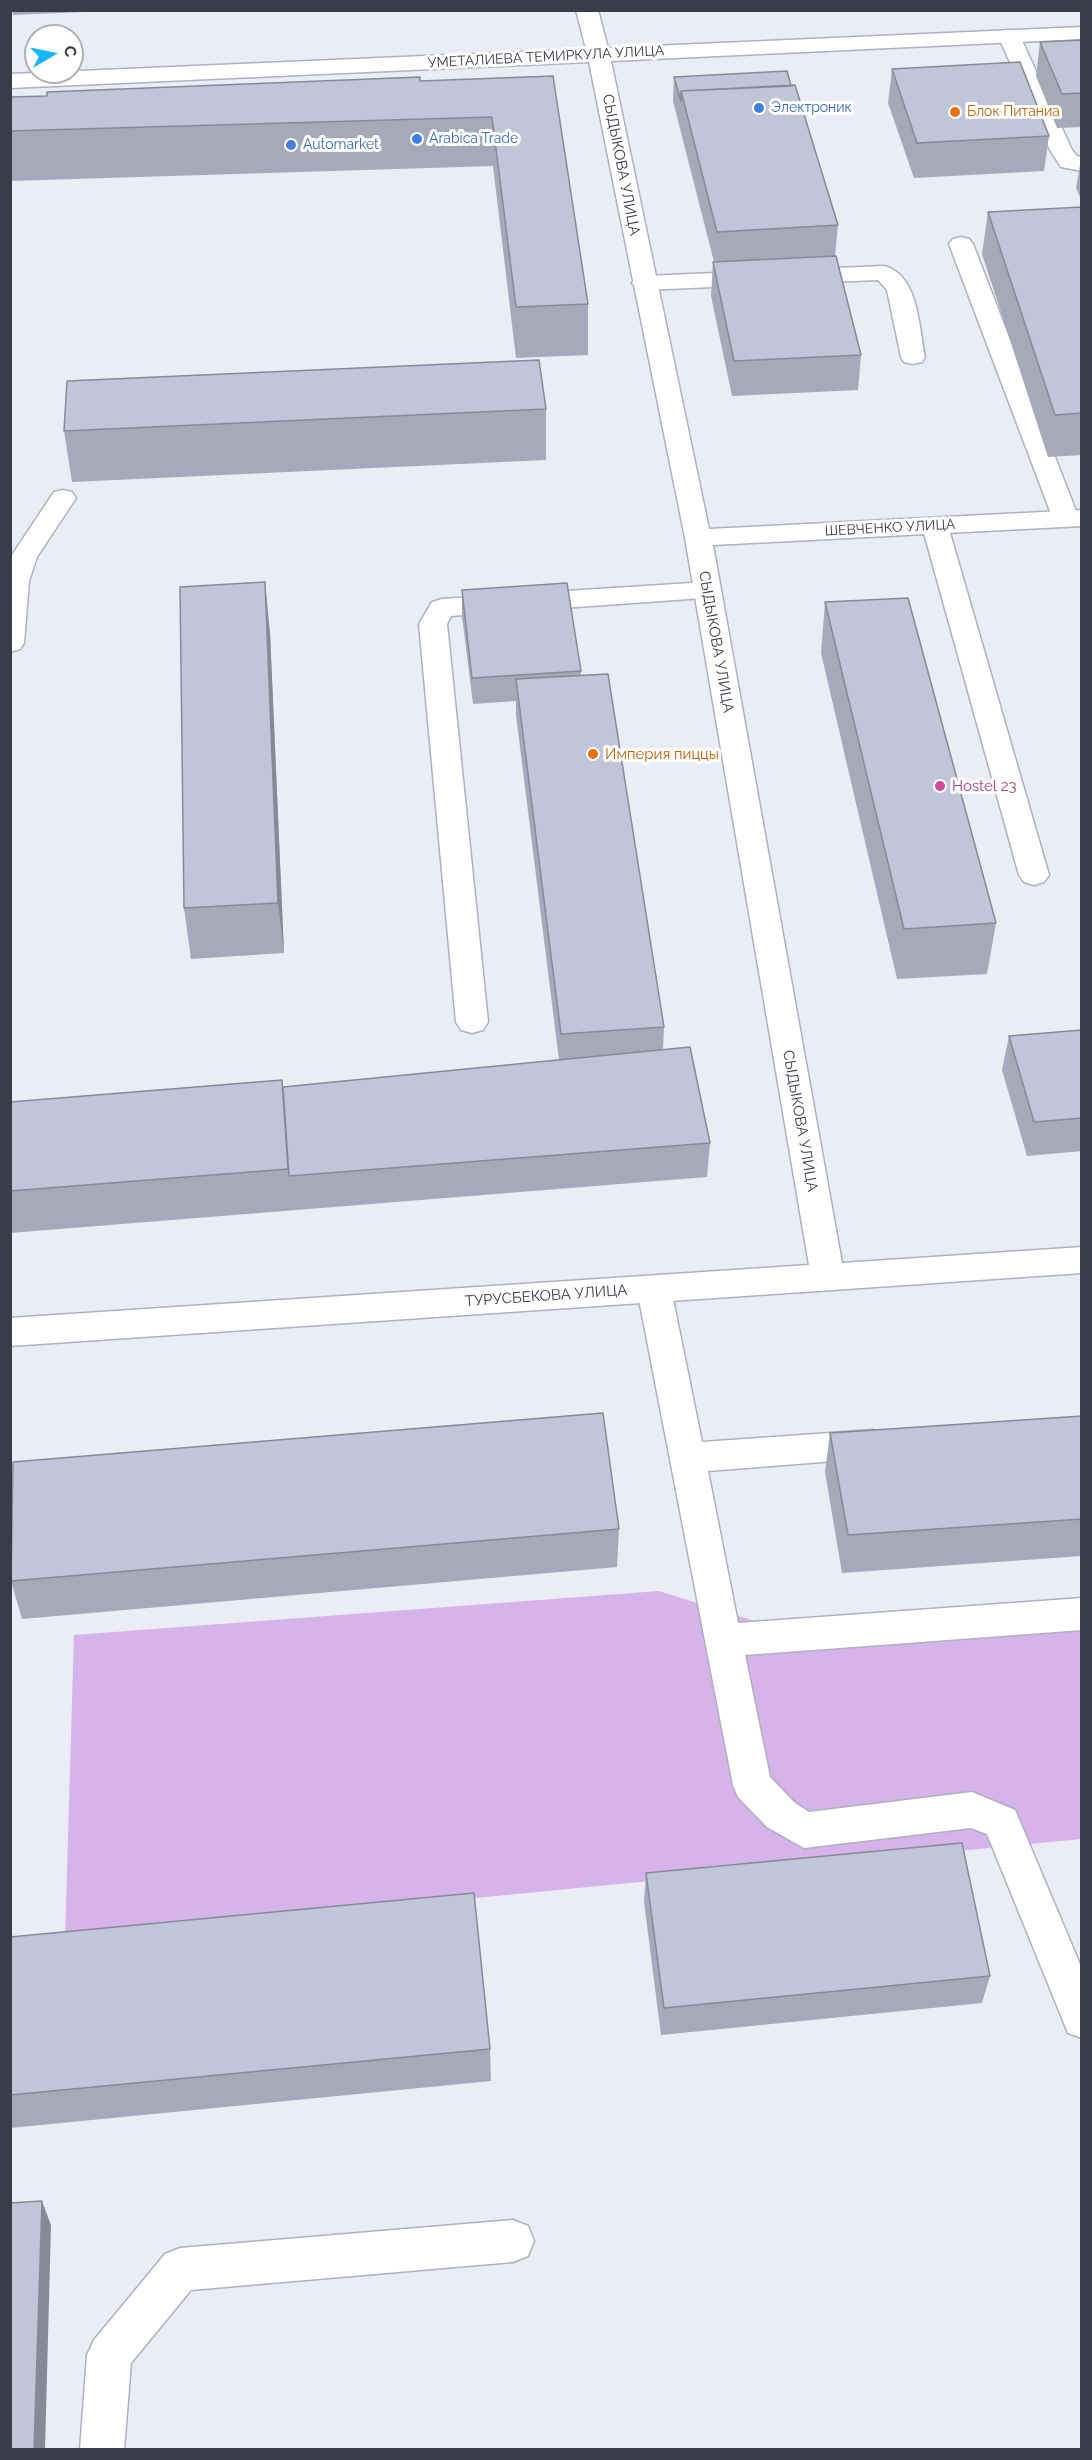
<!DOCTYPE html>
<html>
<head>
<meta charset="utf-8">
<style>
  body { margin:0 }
  #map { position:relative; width:1092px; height:2460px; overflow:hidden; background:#ebedf6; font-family:Raleway,sans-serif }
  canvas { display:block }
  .frame { position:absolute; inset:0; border:12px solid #383c4b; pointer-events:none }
  .north { position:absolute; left:24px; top:24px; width:60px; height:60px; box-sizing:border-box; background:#fff; border:2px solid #afb1b7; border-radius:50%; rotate:81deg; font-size:16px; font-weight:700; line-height:24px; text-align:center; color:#383c4b }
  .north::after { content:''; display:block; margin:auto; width:21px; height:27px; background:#19b6ff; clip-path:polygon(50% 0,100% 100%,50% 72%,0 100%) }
</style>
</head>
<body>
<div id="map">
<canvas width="1092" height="2460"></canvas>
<div class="frame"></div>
<div class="north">С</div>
</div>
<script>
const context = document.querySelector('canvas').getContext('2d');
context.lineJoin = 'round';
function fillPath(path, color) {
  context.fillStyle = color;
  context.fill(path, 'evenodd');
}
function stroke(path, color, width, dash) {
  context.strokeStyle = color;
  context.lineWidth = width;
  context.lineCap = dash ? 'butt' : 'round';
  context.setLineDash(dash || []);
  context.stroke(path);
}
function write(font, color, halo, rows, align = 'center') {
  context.font = font + ' Raleway,sans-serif';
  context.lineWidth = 6;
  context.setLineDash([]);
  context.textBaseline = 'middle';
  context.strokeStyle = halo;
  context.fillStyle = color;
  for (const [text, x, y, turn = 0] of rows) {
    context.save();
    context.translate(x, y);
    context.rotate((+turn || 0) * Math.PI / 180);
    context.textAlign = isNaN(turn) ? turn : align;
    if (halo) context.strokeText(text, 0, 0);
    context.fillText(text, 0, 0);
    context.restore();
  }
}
const green = new Path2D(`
  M659,1591L799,1635L1081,1614V1839L65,1938L74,1635Z`);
const service = new Path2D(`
  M1009,30L1017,31L1020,36L1072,150L1077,156L1082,157V171L1061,167L1050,150L998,36L1001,31Z
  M961,237L969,239L973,244L1079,519L1075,525L1066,527L1057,525L1053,519L949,244L953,239Z
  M884,266C919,275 919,328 925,357L922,362L913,364L904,362L901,357L887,290L878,280L644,290L636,288L632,283L636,278L644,276Z
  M63,490L72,492L76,498L37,557L29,581L24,643L20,649L10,652V558L54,492Z
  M935,518L944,520L948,526L1049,875L1044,882L1034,885L1024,882L1019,875L922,526L926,520Z
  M707,582L717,585L720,591L717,597L451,616L447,624L488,1022L483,1030L472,1033L461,1030L456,1022L419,624L432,602L442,599Z
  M654,1276L666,1280L671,1289L702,1442L873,1430L885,1434L891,1444L885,1454L873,1458L708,1471L738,1623L1082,1598V1630L745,1655L770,1777L795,1803L809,1812L972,1792L1015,1810L1082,1969V2038L1068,2033L987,1834L971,1828L804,1848L767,1827L738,1797L733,1785L637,1289L642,1280Z
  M513,2220L528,2226L534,2241L528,2256L513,2262L191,2290L131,2363L124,2450H80L87,2355L94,2340L165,2254L180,2248Z`);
const minor = new Path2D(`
  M576,10H598L608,48L1082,27V39L611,61L709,529L1082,510V526L713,545L842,1263L1082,1247V1273L10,1346V1318L809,1265L685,538L589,62L10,88V74L586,49Z`);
const wall = new Path2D(`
  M12,10H130L13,15Z
  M1082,40V127L1057,128L1036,76L1040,42Z
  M892,69L1049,136L1044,171L914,178L888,103Z
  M553,76L588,304V355L516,358L493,166L10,181V97Z
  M674,77L838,225L835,256L861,355L858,390L732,396L711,296L713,262H714L673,101Z
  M1082,153V202L1076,188Z
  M1082,207V455L1048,457L982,254L988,212Z
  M546,409V460L72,482L64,431Z
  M462,590L581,671V675L664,1027L663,1050L710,1143L707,1177L10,1233V1102L283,1087L559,1060L516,715V701L473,704L462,616Z
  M825,602L996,923L987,974L897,979L821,653Z
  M270,633L284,953L191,959L184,908Z
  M1082,1030V1151L1027,1156L1002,1070L1009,1036Z
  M1082,1416V1556L842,1573L825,1472L830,1433Z
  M619,1529L617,1567L22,1619L11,1581Z
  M646,1873L990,1976L982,2003L661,2035L644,1902Z
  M10,1937L490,2049L491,2081L10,2128Z`);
const shadedWall = new Path2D(`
  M265,582L270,633L284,953L278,903Z
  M42,2201L51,2225L45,2450H34Z`);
const building = new Path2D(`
  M1082,40V93L1062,94L1040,42Z
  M1020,62L1049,136L917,143L892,69Z
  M787,71L791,86L681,91V101L674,77Z
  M553,76L588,304L516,307L492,117L10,131V97L47,96V92L420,77V81Z
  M795,85L838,225L717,232L681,91Z
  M1082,207V413L1055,415L988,212Z
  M836,256L861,355L734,361L713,262Z
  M539,360L546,409L64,431L67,381Z
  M265,582L278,903L184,908L180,587Z
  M567,583L581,671L472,678L462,590Z
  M908,598L996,923L904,929L825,602Z
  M608,674L664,1027L561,1034L516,679Z
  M1082,1030V1118L1034,1122L1009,1036Z
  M690,1047L710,1143L289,1176L283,1087Z
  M282,1080L288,1169L10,1191V1102Z
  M603,1413L619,1529L11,1581L13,1462Z
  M1082,1416V1519L848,1535L830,1433Z
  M962,1843L990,1976L664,2008L646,1873Z
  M474,1893L490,2049L10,2095V1937Z
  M42,2201L34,2450H10V2203Z`);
const markers = [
  [759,108,6,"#3f7fe0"],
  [955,112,6,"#e8710a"],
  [417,139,6,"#3f7fe0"],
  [291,145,6,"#3f7fe0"],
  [593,754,6,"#e8710a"],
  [940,786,6,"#d1479c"]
];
const farStreetnames = [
  ["УМЕТАЛИЕВА ТЕМИРКУЛА УЛИЦА",546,57,-3],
  ["ШЕВЧЕНКО УЛИЦА",890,528,-3]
];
const farShopnames = [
  ["Электроник",771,108],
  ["Arabica Trade",429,139],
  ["Automarket",303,145]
];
const farFoodnames = [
  ["Блок Питаниа",967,112]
];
const streetNames = [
  ["СЫДЫКОВА УЛИЦА",621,165,79],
  ["СЫДЫКОВА УЛИЦА",716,642,80],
  ["СЫДЫКОВА УЛИЦА",800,1121,80],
  ["ТУРУСБЕКОВА УЛИЦА",546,1296,-4]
];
const foodNames = [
  ["Империя пиццы",605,754]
];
const hotelNames = [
  ["Hostel 23",952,786]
];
fillPath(green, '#d6b3eb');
stroke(service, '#adb1c2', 3);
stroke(minor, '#adb1c2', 3);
fillPath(service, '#fff');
fillPath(minor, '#fff');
fillPath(wall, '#a5a9ba');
fillPath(shadedWall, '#868a97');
fillPath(building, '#c0c5d8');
stroke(building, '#868a97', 1.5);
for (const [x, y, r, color] of markers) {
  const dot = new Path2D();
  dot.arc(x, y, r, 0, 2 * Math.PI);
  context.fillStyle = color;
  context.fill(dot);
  stroke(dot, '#fff', 2);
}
write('14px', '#383c4b', '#fff', farStreetnames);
write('14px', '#366cbe', '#fff', farShopnames, 'left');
write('14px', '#c56008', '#fff', farFoodnames, 'left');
write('15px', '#383c4b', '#fff', streetNames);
write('15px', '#c56008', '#fff', foodNames, 'left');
write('15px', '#b23c85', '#fff', hotelNames, 'left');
</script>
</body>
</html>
